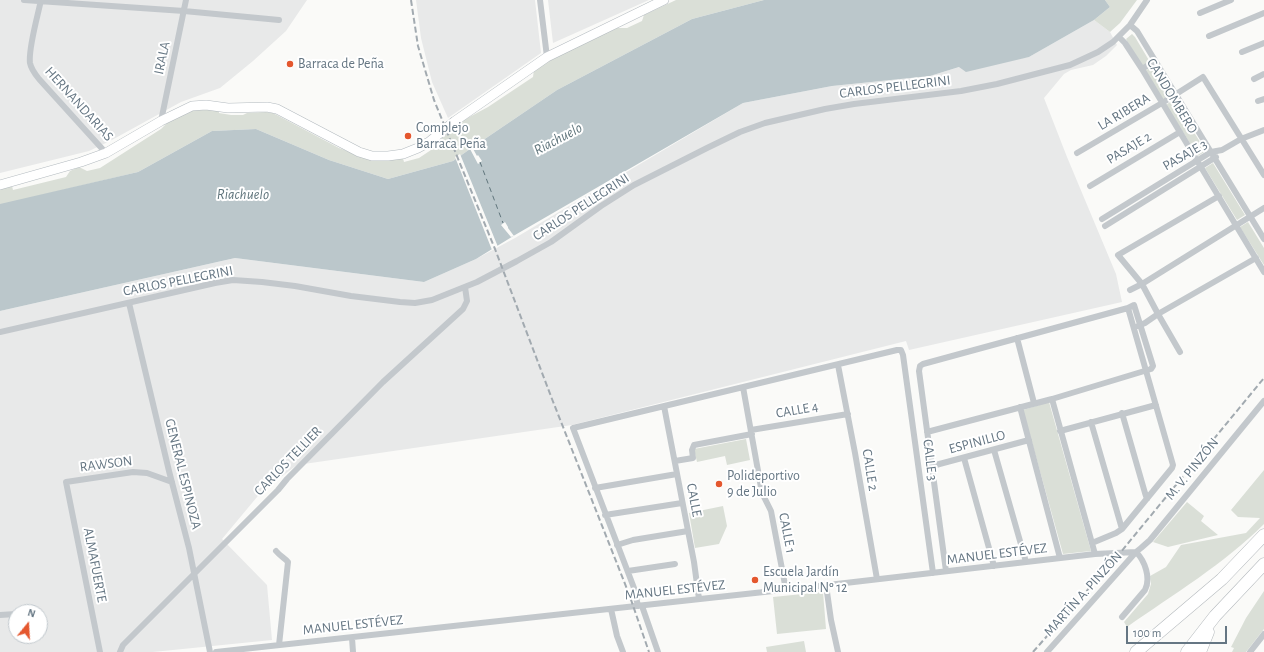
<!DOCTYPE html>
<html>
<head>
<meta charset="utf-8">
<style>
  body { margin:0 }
  #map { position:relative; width:1264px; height:652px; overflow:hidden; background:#fafaf8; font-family:"Alegreya Sans",sans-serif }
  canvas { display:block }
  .north { position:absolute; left:8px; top:604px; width:40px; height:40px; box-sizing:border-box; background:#fff; border:1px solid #c1c8cd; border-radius:50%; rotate:18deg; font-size:11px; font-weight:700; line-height:16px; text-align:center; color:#657683 }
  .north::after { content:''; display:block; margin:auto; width:14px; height:18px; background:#e4572e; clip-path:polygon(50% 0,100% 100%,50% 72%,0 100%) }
  .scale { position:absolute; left:1126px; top:626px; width:101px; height:18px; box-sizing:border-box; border:2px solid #657683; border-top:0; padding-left:5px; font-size:12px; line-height:14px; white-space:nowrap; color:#657683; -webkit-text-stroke:3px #fff; paint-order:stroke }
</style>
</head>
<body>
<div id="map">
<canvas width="1264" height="652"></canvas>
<div class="north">N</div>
<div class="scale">100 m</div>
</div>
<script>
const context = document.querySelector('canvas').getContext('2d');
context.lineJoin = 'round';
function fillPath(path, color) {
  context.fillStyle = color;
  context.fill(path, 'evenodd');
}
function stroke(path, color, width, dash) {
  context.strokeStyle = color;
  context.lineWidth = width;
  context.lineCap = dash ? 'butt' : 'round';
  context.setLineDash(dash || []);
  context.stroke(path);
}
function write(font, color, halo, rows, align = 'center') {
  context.font = font + ' "Alegreya Sans",sans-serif';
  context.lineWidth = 4;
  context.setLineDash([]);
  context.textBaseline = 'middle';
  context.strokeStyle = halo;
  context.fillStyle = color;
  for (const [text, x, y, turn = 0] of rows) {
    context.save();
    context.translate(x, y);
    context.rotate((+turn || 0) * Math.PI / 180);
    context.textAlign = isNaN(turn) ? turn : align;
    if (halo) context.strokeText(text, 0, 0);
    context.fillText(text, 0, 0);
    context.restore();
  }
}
const built = new Path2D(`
  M0,0H307L286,31L253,61L220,88L181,102L110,141L89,151L0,173Z
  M416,0H535L541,53L448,118L432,82L421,38Z
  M548,0H649L553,43Z
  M1094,20L1110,32L1117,45L1106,56L1093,65L1071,70L1064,74L1044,98L1067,157L1116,274L1122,302L909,350L906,341L572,425L297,465L262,491L222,539L267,585L272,640L153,652H0V311L235,258L424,282L476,259L515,238L743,103L832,86L930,76L959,67L1029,57ZM16,612H40V636H16Z`);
const green = new Path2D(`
  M676,0H764L692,19L557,90L470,149L453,161L388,179L329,160L256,129L212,131L138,172L0,205V189L12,186L13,190L66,177L70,171L79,167L87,171L100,168L161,129L174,116L189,110L206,107L219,110V113L231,115H243L247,113L266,112L273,113L339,148L358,155L403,158L404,162L419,158L434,148L433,146L462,121L488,107L533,77L534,70L553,58L617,28H627L642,21L644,15Z
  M1105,0H1137L1120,23L1110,32L1094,20L1110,7Z
  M1132,34L1135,37L1150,62L1142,67L1126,39Z
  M1153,66L1171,94L1163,99L1145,71Z
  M1173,100L1206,151L1198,156L1166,105Z
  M1213,163L1245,215L1237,220L1205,168Z
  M1248,222L1264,248V265L1240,227Z
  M1049,402L1091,551L1063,554L1023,410Z
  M746,439L750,460L727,465L725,456L697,462L694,449Z
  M1264,470V524C1224,564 1174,594 1127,627L1124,622L1148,594L1151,584L1150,576L1166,567L1181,545L1246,533L1260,518L1238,517L1231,510Z
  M1187,502L1204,516L1201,521L1218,535L1168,547L1153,542Z
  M723,506L727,526L719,544L695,548L689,513Z
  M1264,591V629L1246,652H1232L1234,648L1231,647L1246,618Z
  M823,592L826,629L777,634L773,597Z
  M804,641L806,652H767L766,647Z`);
const water = new Path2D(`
  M764,0H1105L1110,7L1094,20L1029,57L966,72L959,67L930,76L832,86L743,103L515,235L476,259L424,282L235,258L0,311V204L138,172L212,131L256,129L329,160L388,179L453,161L470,149L557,90L692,19Z`);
const pier = new Path2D(`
  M472,147L477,156L478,155L482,161L478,164L470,149Z
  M460,154L498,247L492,250L455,157Z
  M505,222L508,227V228L514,236L511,237L501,225Z`);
const ferry = new Path2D(`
  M480,162L503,223`);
const minor = new Path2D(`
  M24,0L184,11L279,20
  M41,0C38,15 28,49 30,63C31,69 35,74 39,79L106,153
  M540,0L547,57
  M1200,13L1231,0
  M1130,25L1137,31L1264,239
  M1209,36L1264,13
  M1119,37L1125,43L1142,69L1264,272
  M1242,52L1264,43
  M1142,69L1155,61
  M1254,79L1264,74
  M1258,101L1264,99
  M161,121L186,0
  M1077,153L1162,103L1203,77L1264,175
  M1090,186L1180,132
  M1102,219L1211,152L1222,150L1241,139L1264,130
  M1105,226L1216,157
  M1130,290L1142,284L1264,208
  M129,303L169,471L189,548L210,652
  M1138,326L1145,323L1158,314L1256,258
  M0,332L215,283L233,280L262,282L295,286L351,296L400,302L415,303L432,300L477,282L517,261L551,242L601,206L634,185L707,148L740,132L765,123L825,109L854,104L961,91L997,84L1070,65L1098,52L1113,42L1130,25L1147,0
  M1017,338L1034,403
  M1180,352L1158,314L1142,284L1118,255L1219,196
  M838,365L855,453L877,579
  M743,387L762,493L771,511L786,590
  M1052,399L1095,554
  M664,406L694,562L699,599
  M1020,407L1060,558
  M1122,413L1145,493L1147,499
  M1091,422L1122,529
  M751,430L848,414
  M1060,431L1156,405
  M927,432L1052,399L1151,369L1153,366L1134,305L1128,308L923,364L920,366L919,371L946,571
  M994,450L1026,562
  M964,458L994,566
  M675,461L693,458L692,450L694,445L752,434
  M932,466L1029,440
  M595,488L677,474
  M605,515L682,503
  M1092,543L1116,533L1122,529L1172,468L1173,465L1128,308
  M617,545L633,540L688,531
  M276,551C280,556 285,558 288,562L279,645
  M628,571L675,564
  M826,585L831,620L838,652
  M638,606L634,588L573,428L897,350H901L903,355L933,573
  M642,606L658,652
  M611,609L617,636L623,652
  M0,615L16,614
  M1122,617L1145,590C1151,578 1145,561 1136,552
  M352,638L353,652
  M100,652L66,482L133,472L147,473L172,482
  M120,652L123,645L278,490L287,479L383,382L463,309L467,301L465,287
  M216,652L828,585L1095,554L1136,552
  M1047,652L1136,552L1141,548L1150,540L1264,401
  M1250,652L1264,634`);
const secondary = new Path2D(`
  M0,185L81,162L106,153L161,121L192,106L206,105L228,108L267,107L277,109L359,152L372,156H388L403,154L418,148L429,142L455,121L547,57L664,0`);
const motorway = new Path2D(`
  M1136,652L1222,579L1264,535
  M1187,652L1215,616L1264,564
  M1200,652L1208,632`);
const rail = new Path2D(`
  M411,0L418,46L434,100L495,249L552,399L629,594L649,652
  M1033,652L1120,553L1264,378`);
const markers = [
  [290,64,4,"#e4572e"],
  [408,136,4,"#e4572e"],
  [719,484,4,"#e4572e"],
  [755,580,4,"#e4572e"]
];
const streetNames = [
  ["IRALA",162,58,-78],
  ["CARLOS PELLEGRINI",895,87,-7],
  ["CANDOMBERO",1172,96,59],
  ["HERNANDARIAS",79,104,48],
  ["LA RIBERA",1124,112,-31],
  ["PASAJE 2",1129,148,-31],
  ["PASAJE 3",1185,155,-30],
  ["CARLOS PELLEGRINI",581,207,-33],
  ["CARLOS PELLEGRINI",178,281,-11],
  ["CALLE 4",797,410,-10],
  ["ESPINILLO",977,442,-15],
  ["CALLE 3",930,460,83],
  ["CARLOS TELLIER",288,461,-46],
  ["RAWSON",106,464,-7],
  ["M. V. PINZÓN",1192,469,-51],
  ["CALLE 2",870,470,81],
  ["GENERAL ESPINOZA",183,474,76],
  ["CALLE",694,500,79],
  ["CALLE 1",787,533,79],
  ["MANUEL ESTÉVEZ",997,554,-7],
  ["ALMAFUERTE",95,565,79],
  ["MANUEL ESTÉVEZ",675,590,-6],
  ["MARTÍN A. PINZÓN",1083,594,-48],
  ["MANUEL ESTÉVEZ",353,625,-6]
];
const poiNames = [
  ["Barraca de Peña",298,64],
  ["Complejo",416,128],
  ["Barraca Peña",416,144],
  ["Polideportivo",727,476],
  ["9 de Julio",727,492],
  ["Escuela Jardín",763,572],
  ["Municipal Nº 12",763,588]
];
const waterNames = [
  ["Riachuelo",558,139,-28],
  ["Riachuelo",243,194]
];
fillPath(built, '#e8e9e9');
fillPath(green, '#dadfd7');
fillPath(water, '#bbc7cb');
fillPath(pier, '#fafaf8');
stroke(ferry, '#60757c', 1, [5, 4]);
stroke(secondary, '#b3babf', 10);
stroke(motorway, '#b4b9bd', 13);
stroke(minor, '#c3c8cc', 6);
stroke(secondary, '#fff', 9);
stroke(motorway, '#fff', 12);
stroke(rail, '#a2aab0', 2, [6, 3]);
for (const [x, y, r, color] of markers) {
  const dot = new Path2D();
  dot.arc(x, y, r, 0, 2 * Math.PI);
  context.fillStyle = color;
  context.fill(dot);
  stroke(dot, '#fff', 1.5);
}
write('14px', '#657683', '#fff', streetNames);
write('14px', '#657683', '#fff', poiNames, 'left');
write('italic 15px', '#60757c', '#fff', waterNames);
</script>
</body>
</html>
